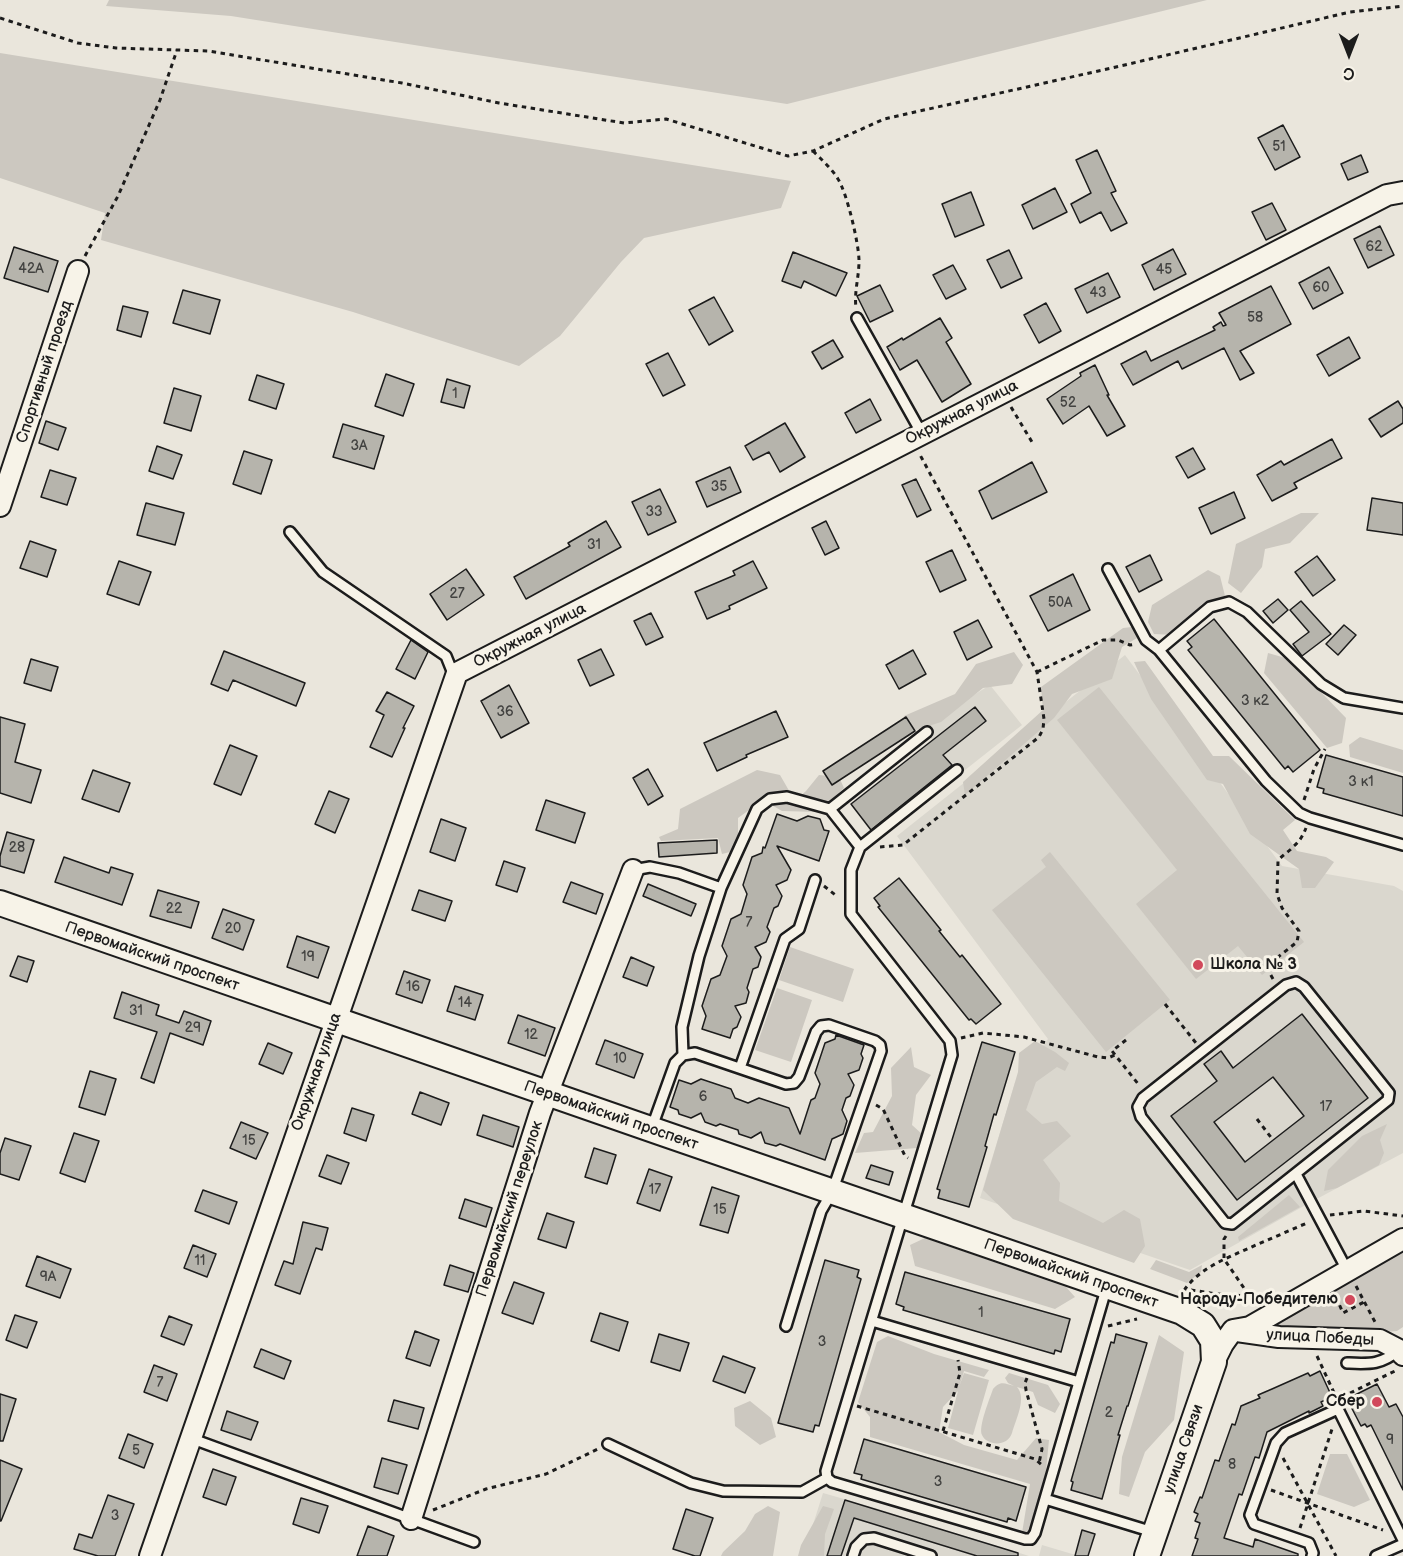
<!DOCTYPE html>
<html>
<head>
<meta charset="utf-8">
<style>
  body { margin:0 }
  #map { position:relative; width:1403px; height:1556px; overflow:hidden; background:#eae6dc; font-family:"Balsamiq Sans",sans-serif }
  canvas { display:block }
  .north { position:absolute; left:1319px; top:24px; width:60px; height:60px; -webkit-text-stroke:4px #f7f3e8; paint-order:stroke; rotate:180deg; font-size:16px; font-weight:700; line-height:24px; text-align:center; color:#1c1c1c }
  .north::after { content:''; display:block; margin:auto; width:21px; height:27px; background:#1c1c1c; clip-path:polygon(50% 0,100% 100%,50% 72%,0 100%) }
</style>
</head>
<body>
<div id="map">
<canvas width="1403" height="1556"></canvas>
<div class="north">С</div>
</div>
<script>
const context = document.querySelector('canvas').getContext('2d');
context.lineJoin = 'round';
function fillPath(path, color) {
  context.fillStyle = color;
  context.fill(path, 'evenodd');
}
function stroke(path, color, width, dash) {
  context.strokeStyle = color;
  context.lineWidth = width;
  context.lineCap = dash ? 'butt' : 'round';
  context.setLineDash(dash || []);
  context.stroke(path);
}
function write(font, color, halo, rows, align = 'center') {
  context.font = font + ' "Balsamiq Sans",sans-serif';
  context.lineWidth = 6;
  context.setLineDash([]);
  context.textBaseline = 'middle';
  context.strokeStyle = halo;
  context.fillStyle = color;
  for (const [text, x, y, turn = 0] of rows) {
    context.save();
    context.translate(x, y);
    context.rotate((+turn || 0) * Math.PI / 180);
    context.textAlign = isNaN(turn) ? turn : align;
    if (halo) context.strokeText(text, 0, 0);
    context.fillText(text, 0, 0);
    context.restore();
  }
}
const built = new Path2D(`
  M1125,655L1282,866L1394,886L1403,891V1153L1311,1202L1190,1270L980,1198L1015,1083L1048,1039L897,836Z
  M990,685L1022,725L960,774L922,727Z
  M823,1493L872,1507L1029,1556H803Z
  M1042,1545L1079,1556H1039Z`);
const green = new Path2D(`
  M109,0H1207L787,104L231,16L106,6Z
  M0,53L791,181L781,208L644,238L621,262L560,336L519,366L353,312L101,240L105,213L0,178Z
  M1301,513H1319L1290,543L1265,549L1262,567L1241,593L1228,583L1236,544Z
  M1208,570L1220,576L1225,596L1202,604L1175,635L1154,634L1148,622L1152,605Z
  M1132,627L1137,638L1122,647L1112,679L1072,694L1054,718L965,795L963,782L1043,710L1041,687L1123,628Z
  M1014,652L1023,665L1012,684L983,688L941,722L910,732L904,716L955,694L976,664Z
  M1268,653L1289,659L1346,718L1342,743L1327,748L1264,673Z
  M1145,661L1213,756H1229L1295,820L1283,830L1297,851L1326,857L1334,862L1315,888H1302L1299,869L1250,834L1223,784L1207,780L1151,699L1134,662Z
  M1099,687L1304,942L1262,975L1238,946L1196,979L1136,904L1177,870L1057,720Z
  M1360,737L1403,750V773L1350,757L1349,745Z
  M757,770L780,775L795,801L806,791L819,775L839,777L844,788L818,812L782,811L763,800L738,818V850L722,854L718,838L661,841L659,837L678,829L680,809Z
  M1050,852L1170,1000L1106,1052L992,910L1046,867L1041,860Z
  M790,947L854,969L843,1002L779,980Z
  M777,988L812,1000L791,1062L755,1050Z
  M1035,1041L1055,1052L1069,1063L1065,1071L1057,1067L1036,1082L1026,1110L1042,1124L1057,1121L1071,1136L1043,1160L1060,1183L1059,1201L1103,1223L1124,1210L1140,1219L1145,1246L1134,1263L1013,1219L983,1190L1018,1072L1019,1053Z
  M911,1047L914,1067L931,1075L916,1095L912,1125L922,1134L917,1148L855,1153L864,1133L873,1132L892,1096L891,1068Z
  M1387,1124L1380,1140L1384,1153L1379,1165L1337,1188L1324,1191L1328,1170L1362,1136Z
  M1289,1195L1300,1207L1239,1241L1238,1237Z
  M925,1238L1066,1287L1075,1297L1055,1309L915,1266L910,1245Z
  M1403,1252V1327L1397,1331L1385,1332L1278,1329L1277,1326L1279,1322Z
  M1156,1260L1189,1272L1202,1265L1201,1272L1187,1283L1150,1269Z
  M1159,1335L1184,1352L1174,1420L1145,1452L1129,1497L1119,1494L1122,1457Z
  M888,1336L934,1354L989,1370L984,1377L964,1371L959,1387L964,1373L989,1380L973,1435L948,1428L958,1391L943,1407L939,1432L964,1445L1017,1460L1036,1438L1049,1440L1044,1491L1037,1516L1029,1533H1022L1030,1484L870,1437V1417L858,1402L877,1342Z
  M1009,1373L1048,1385L1060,1404L1055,1413L1038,1405L1033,1392L1017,1387C1027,1398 1016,1419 1012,1433C1007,1448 986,1445 982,1435C978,1427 990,1398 993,1389C1001,1380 1005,1384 1014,1386L1008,1383L1005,1378Z
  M750,1401L771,1418L776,1437L760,1445L735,1426L734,1408Z
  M1330,1454H1347L1370,1500L1354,1507L1317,1494Z
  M768,1506L780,1512L773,1556H721L723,1552L745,1531L755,1514Z
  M823,1506L834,1509L825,1534L824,1556H798L801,1545Z`);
const building = new Path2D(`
  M1283,125L1300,157L1275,170L1258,138Z
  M1097,150L1116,191L1111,193L1127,223L1111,231L1101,212L1080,223L1071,204L1091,193L1076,160Z
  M1361,155L1368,172L1348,180L1341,164Z
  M1055,188L1067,212L1033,229L1022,205Z
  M971,192L984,225L955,237L942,204Z
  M1272,203L1286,230L1266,240L1252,212Z
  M1380,226L1394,255L1368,268L1354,239Z
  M14,247L58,261L48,292L4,278Z
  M1173,249L1186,274L1154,290L1142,265Z
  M1009,250L1022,278L1001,288L987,260Z
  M793,252L847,273L836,296L804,281L801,288L782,281Z
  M953,265L966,289L946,299L933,275Z
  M1329,267L1343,293L1313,309L1299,283Z
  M1108,273L1120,297L1087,313L1075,289Z
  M880,285L893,311L870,322L857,296Z
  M1271,286L1291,324L1240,351L1254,373L1240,380L1224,348L1182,369L1178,361L1133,385L1121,364L1146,351L1151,361L1215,330L1213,327L1221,322L1223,326L1226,325L1219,313Z
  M183,290L220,300L210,334L173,323Z
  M714,297L733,331L709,345L689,310Z
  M1046,303L1061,331L1039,343L1024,315Z
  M123,306L148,312L141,337L117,330Z
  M940,318L952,338L946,342L971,384L942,402L917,360L900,370L887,347L902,338L903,340Z
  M1349,337L1360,358L1329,376L1317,355Z
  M833,340L843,357L822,369L812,352Z
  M668,353L685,385L663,396L646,364Z
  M1095,365L1109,395H1107L1125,426L1107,436L1089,406L1063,424L1047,399L1081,376L1080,373Z
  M386,374L414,384L403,416L375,406Z
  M257,375L284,384L276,409L249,400Z
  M447,379L470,386L464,408L441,402Z
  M174,388L201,396L191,431L164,423Z
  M870,399L881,420L856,433L845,413Z
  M1398,401L1403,409V423L1381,437L1369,419Z
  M46,421L66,428L58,450L39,443Z
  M785,423L805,457L780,472L769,452L753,460L745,446Z
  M343,424L384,436L374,469L333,457Z
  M1332,439L1342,458L1294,483L1297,488L1272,501L1257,475L1281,461L1284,465Z
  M157,446L182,455L173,479L149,471Z
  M1193,448L1205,469L1188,478L1176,457Z
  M244,451L272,460L261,494L233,484Z
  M1032,462L1047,492L992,519L979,491Z
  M730,467L741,492L707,507L696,482Z
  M50,470L76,478L67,505L41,497Z
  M916,479L931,510L917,517L902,485Z
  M660,489L676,522L648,535L632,502Z
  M1234,492L1245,518L1211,534L1199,508Z
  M1372,498L1403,503V535L1367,530Z
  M146,503L184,513L175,545L137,535Z
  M606,521L621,547L526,599L514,577L570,546L568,543Z
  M826,521L839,548L825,555L812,528Z
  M30,541L56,550L47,577L20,568Z
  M952,550L966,580L940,592L926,562Z
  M1150,555L1162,580L1139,592L1126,567Z
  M1317,556L1335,580L1313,596L1295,572Z
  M119,561L151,572L139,605L107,594Z
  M753,561L767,588L729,606L730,609L707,619L695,592L735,575L733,571Z
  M466,569L484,595L447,620L430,594Z
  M1073,574L1090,610L1048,631L1030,596Z
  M1278,599L1288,610L1273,623L1263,611Z
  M1301,601L1331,634L1302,656L1293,644L1309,632L1290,610Z
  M651,613L663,637L646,645L634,621Z
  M1214,619L1320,750L1293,772L1288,766L1285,769L1188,650L1192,647L1187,641Z
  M978,620L992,647L967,660L954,632Z
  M1344,625L1356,635L1338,655L1326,644Z
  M411,640L428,652L415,679L396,669Z
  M601,649L614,675L590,686L578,660Z
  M913,650L926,674L899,689L886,665Z
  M224,651L305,683L296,706L233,680L228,691L211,684Z
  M31,659L58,667L51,691L24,683Z
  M509,685L529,723L501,738L481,701Z
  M387,692L414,706L403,728H405L392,757L370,747L384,715L376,711Z
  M975,707L986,721L943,755L952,765L871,830L851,804Z
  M776,711L788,737L746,755L747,757L717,771L704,743Z
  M0,717L25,724L15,762L41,770L31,803L0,793Z
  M906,717L915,731L832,785L823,771Z
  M230,745L257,756L241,795L214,784Z
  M1326,755L1403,777V816L1323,793L1324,789L1317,787Z
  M648,769L663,796L648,805L633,778Z
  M93,770L130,783L119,812L82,799Z
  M329,791L349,799L335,833L315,824Z
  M546,800L585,813L575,843L536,830Z
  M777,814L797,821L808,816L820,819L824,830L829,831L819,861L777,846L791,870L787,880L776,885L782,896L778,906L774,908L767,927L770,932L766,942L755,947L761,957L758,967L753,969L747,988L749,992L746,1003L735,1006L741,1017L737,1027L733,1029L730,1038L702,1029L706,1016L702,1006L711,979L720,975L727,956L722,946L731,919L741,914L747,894L743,885L752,857L762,853L763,847L765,848Z
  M441,819L466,828L455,861L430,852Z
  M7,832L34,840L24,873L0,866V856Z
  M717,840V853L659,857L658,843Z
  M64,857L109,873L111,867L133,874L122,905L55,882Z
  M504,861L525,868L517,892L496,885Z
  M899,878L941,930L939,931L960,957L962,955L1001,1004L976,1024L971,1019L969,1020L878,907L880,906L874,898Z
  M571,882L603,894L596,914L563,902Z
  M648,884L696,904L691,916L643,896Z
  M158,890L199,902L191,928L150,916Z
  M419,890L452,901L445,921L412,910Z
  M223,909L254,920L243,950L212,938Z
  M297,936L329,947L318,978L287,967Z
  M18,956L34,961L27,982L10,976Z
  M631,957L654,967L647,986L623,977Z
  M404,971L430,980L422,1003L396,994Z
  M455,986L483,995L475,1020L447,1011Z
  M122,992L159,1005L156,1015L179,1023L184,1011L211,1021L203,1045L170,1033L154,1083L141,1078L157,1032L114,1018Z
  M1302,1014L1368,1098L1237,1200L1171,1116L1217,1081L1204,1064L1221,1051L1233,1068ZM1273,1077L1304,1116L1245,1162L1214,1122Z
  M518,1015L555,1028L545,1056L508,1043Z
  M836,1035L864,1045L861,1054L863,1058L859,1070L848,1074L854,1085L850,1096L846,1098L842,1110L847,1121L843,1134L832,1139L825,1160L780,1144L776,1146L765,1143L761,1132L751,1138L739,1134L738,1130L720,1124L716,1126L705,1122L701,1113L691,1118L679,1114L678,1110L670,1107L679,1080L691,1084L701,1079L731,1089L735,1098L748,1103L759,1098L789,1108L800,1134L811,1100L815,1098L820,1084L815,1073L825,1043L835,1039Z
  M605,1040L643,1054L634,1078L596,1064Z
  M982,1042L1015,1052L996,1115L994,1114L985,1146L987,1147L969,1207L938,1198L940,1190L937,1189Z
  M268,1043L292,1053L283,1074L259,1064Z
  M90,1071L116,1079L105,1115L79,1107Z
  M420,1092L449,1103L441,1125L412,1114Z
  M352,1108L374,1115L366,1141L344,1133Z
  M483,1115L519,1127L513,1147L477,1135Z
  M241,1122L268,1133L256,1159L230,1148Z
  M74,1133L99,1141L85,1182L60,1173Z
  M5,1138L31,1146L19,1180L0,1174V1153Z
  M594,1148L616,1155L607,1184L585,1177Z
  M327,1155L349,1163L341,1184L319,1176Z
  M871,1165L893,1172L889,1185L866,1178Z
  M649,1169L672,1177L660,1211L637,1203Z
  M712,1187L739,1196L728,1233L700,1225Z
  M203,1190L237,1202L229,1224L195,1211Z
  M465,1199L492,1208L486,1227L459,1218Z
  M547,1213L574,1222L566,1248L538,1239Z
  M303,1222L328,1228L322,1250L316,1248L300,1294L275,1285L284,1261L293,1264Z
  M193,1245L216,1254L207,1277L184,1268Z
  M37,1256L71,1269L60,1298L26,1286Z
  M825,1260L859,1270L857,1277L861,1279L819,1426L815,1425L813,1432L778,1423Z
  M450,1265L474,1273L468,1292L444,1285Z
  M905,1272L1070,1319L1061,1352L1055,1350L1054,1354L903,1310L904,1307L896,1304Z
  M514,1282L544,1293L533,1324L502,1313Z
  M600,1313L628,1322L619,1351L591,1341Z
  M15,1315L37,1322L27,1348L6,1340Z
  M169,1316L192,1325L184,1345L161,1336Z
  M415,1331L439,1340L430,1366L406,1358Z
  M659,1334L689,1343L680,1371L651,1362Z
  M1116,1334L1147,1343L1128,1406H1127L1118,1435H1120L1102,1499L1071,1490L1073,1482L1071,1481L1111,1342L1114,1343Z
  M261,1349L291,1361L284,1379L254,1367Z
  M723,1356L755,1368L745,1393L713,1381Z
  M154,1365L177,1374L167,1401L144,1392Z
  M1320,1371L1332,1397L1321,1402L1323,1406L1309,1413V1411L1267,1432L1259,1458L1255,1457L1242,1495L1239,1494L1224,1538L1253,1547L1255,1539L1298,1554V1556H1192L1198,1539L1195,1538L1200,1523L1195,1521L1198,1514L1194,1512L1200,1497L1202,1498L1215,1460L1219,1461L1232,1424L1235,1425L1241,1406L1260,1398L1258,1395L1272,1389L1308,1373L1310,1376Z
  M1377,1384L1389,1407L1396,1404L1403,1417V1490L1371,1425L1367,1427L1365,1424L1361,1426L1347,1399Z
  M0,1394L16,1399L3,1441H0Z
  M394,1400L424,1408L418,1429L388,1421Z
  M227,1411L258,1422L251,1440L221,1430Z
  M128,1434L153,1444L144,1468L119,1458Z
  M864,1439L1026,1487L1016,1521L1008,1518L1007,1522L861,1479L862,1475L854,1473Z
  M382,1458L407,1465L398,1494L374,1487Z
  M0,1460L22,1469L1,1521H0Z
  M213,1469L236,1477L226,1505L203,1497Z
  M108,1495L134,1504L115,1556H98L74,1549L79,1534L92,1538Z
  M301,1498L328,1506L319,1533L293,1524Z
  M845,1500L1018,1553V1556H977L854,1518L841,1556H827Z
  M686,1509L713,1518L700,1556H695L673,1549Z
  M368,1526L394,1536L387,1556H357Z
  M1082,1530L1095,1534L1088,1556H1075Z`);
const path = new Path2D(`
  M0,18L78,43L116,48L208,51L402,83L499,103L624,123L666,119L788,156L813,151L884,119L1116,67L1350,12L1403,6
  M813,151C822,160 832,169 838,179C847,193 859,244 859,261C859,277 854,292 856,308
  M85,256L118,196L160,100L177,50
  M1011,407L1032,442
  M1037,672L1103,640H1118L1130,645L1136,644
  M1304,800L1314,769L1325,749
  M880,847L903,845L1039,737L1043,729L1044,719L1037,672L919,453
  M824,886L838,897
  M1273,979L1268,970V965L1297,942L1299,931L1282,908L1277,894L1278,861C1282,855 1289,852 1294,846C1300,841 1303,835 1306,828
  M1165,1004L1196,1043
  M961,1038L983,1033L1024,1037L1098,1057L1108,1058L1115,1055
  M1126,1040L1112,1051L1139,1085
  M876,1105L883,1109L905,1156L908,1158
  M1257,1119L1273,1140
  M1330,1215L1364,1211L1403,1216
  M1226,1236L1224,1239V1259L1255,1304
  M1356,1286L1375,1322
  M1249,1296L1217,1294L1185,1289C1202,1266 1230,1257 1256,1245C1273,1238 1290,1230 1307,1223
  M1336,1297L1343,1313L1364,1302
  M1108,1326L1137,1319
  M1317,1356L1336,1397
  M1027,1378L1025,1383L1026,1390L1042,1449L1039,1463
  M1342,1397L1395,1371
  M857,1406L1035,1459L1042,1465
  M943,1431L960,1373L958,1360
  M1283,1458L1336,1556
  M1271,1490L1383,1530
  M433,1510L486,1489L546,1474L598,1449
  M1300,1528L1333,1426`);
const service = new Path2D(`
  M857,318L922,434
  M290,532L323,572L446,656L454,676
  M1108,569L1146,640L1159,650L1266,781L1299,813L1310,818L1403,845
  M1159,650L1210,607L1229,602L1247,612L1321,684L1344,698L1403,708
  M957,770L860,847L851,870V914L950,1041L952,1055L826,1471L827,1478L832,1482L1025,1539H1031L1035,1533L1107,1286
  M830,809L927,732
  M633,870L650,867L679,873L721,888
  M1296,982L1304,987L1389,1093L1388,1100L1232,1224L1225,1223L1141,1117L1138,1107L1143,1098L1286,985Z
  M683,1055L682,1027L699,956L721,888L757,809L770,799L787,797L830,809L860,847
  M740,1068L785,939L799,929L815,880
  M652,1127L675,1063L683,1055L695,1053L786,1084L794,1083L799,1077L816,1032L821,1026L829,1025L875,1041L880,1045L881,1051L832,1192L821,1211L786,1326
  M1296,1174L1347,1270
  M872,1321L1079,1382
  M1347,1363C1370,1364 1381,1365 1399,1350
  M190,1438L474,1542
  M608,1444L691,1483L723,1491L802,1492L827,1478
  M1045,1499L1153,1532
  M853,1556L856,1547L864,1539L874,1538L931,1556
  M1312,1556L1313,1553L1309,1543L1254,1524L1250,1515L1276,1443L1285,1433L1338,1409L1403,1540
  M1376,1556L1403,1544`);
const minor = new Path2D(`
  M0,506L78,271
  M1237,1331L1279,1337L1380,1340L1399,1350L1403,1355
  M1214,1362L1223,1344L1233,1330L1250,1327L1403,1239
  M411,1519L540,1113L633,870
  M150,1556L457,673L1387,195L1403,192`);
const tertiary = new Path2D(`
  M0,903L662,1133L1182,1312L1203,1325L1213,1341L1214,1362L1147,1556`);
const markers = [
  [1198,965,6,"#d1495b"],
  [1350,1300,6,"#d1495b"],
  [1377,1402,6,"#d1495b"]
];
const numberNames = [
  ["51",1279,147],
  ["62",1374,247],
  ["42А",31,269],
  ["45",1164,270],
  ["60",1321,288],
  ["43",1098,293],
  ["58",1255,318],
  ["1",455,394],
  ["52",1068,403],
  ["3А",359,446],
  ["35",719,487],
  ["33",654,512],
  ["31",594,545],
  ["27",457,594],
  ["50А",1060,603],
  ["3 к2",1255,701],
  ["36",505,712],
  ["3 к1",1361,782],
  ["28",17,848],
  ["22",174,909],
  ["7",749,923],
  ["20",233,929],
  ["19",308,957],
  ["16",413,987],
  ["14",465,1003],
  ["31",136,1011],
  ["29",193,1028],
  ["12",531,1035],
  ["10",620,1059],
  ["6",703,1097],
  ["17",1326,1107],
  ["15",249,1141],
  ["17",655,1190],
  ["15",720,1210],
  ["11",200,1261],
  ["9А",48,1277],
  ["1",981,1313],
  ["3",822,1342],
  ["7",160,1383],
  ["2",1109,1413],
  ["9",1390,1440],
  ["5",136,1451],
  ["8",1232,1465],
  ["3",938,1482],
  ["3",115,1516]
];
const streetNames = [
  ["Спортивный проезд",45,372,-72],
  ["Окружная улица",962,413,-27],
  ["Окружная улица",530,636,-27],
  ["Первомайский проспект",152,957,19],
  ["Окружная улица",317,1072,-71],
  ["Первомайский проспект",611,1116,19],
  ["Первомайский переулок",510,1209,-72],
  ["Первомайский проспект",1071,1274,19],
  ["улица Победы",1320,1338,3],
  ["улица Связи",1184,1449,-71]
];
const poiNames = [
  ["Школа № 3",1210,965,"left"],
  ["Народу-Победителю",1338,1300],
  ["Сбер",1365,1402]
];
fillPath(built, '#dad7ce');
fillPath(green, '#ccc8c0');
fillPath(building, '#b6b4ac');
stroke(building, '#1c1c1c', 1.5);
stroke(service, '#1c1c1c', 14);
stroke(minor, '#1c1c1c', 24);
stroke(tertiary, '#1c1c1c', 28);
stroke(path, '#1c1c1c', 3, [4.5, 4.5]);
stroke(service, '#f7f3e8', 9);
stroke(minor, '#f7f3e8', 20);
stroke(tertiary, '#f7f3e8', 24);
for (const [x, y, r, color] of markers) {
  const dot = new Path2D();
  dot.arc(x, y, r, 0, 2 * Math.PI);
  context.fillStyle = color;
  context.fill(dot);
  stroke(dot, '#f7f3e8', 2);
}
write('14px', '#424240', null, numberNames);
write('16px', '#1c1c1c', '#f7f3e8', streetNames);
write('bold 16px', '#1c1c1c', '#f7f3e8', poiNames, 'right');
</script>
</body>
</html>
